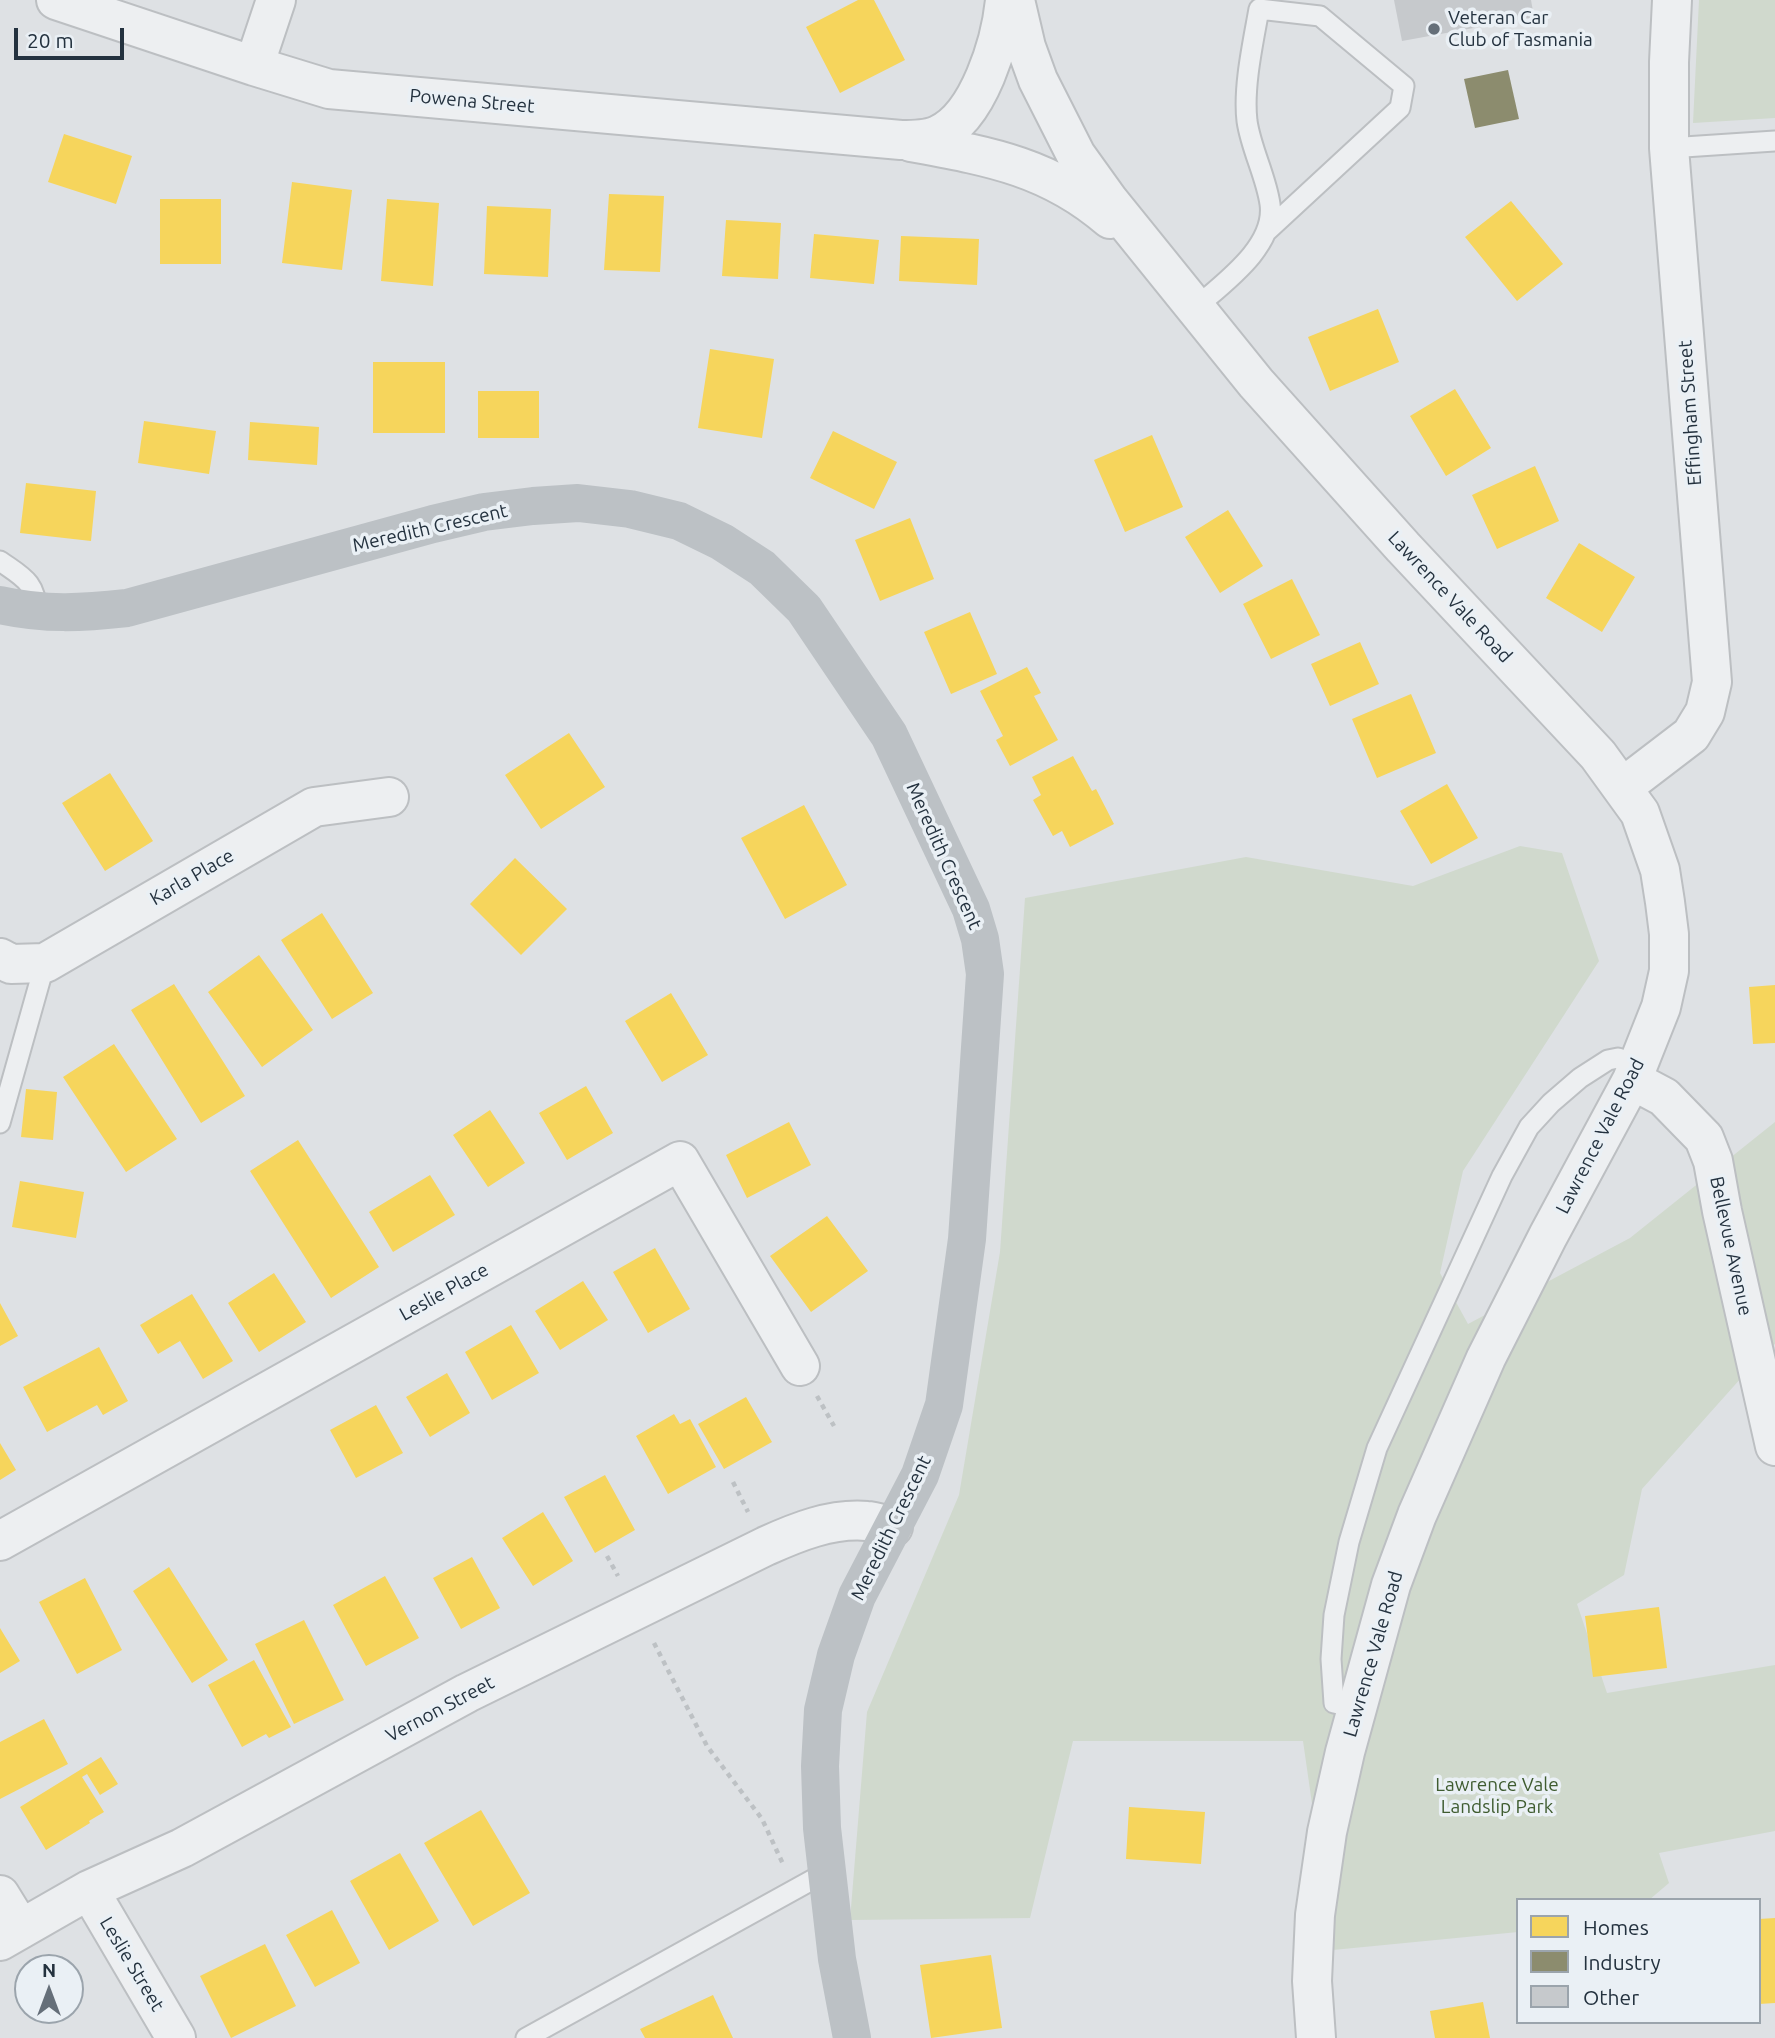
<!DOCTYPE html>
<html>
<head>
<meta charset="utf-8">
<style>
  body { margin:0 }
  #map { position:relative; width:1775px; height:2038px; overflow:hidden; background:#dee1e4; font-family:Ubuntu,sans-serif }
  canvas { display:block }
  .legend { position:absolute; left:1516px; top:1898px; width:245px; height:126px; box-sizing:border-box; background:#eaf0f5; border:2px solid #9ba4ac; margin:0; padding:9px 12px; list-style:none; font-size:21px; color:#24323f }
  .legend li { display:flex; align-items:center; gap:14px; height:35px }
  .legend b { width:35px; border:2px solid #9ba4ac }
  .north { position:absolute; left:14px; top:1954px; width:70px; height:70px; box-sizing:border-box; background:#eaf0f5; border:2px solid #9ba4ac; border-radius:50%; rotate:0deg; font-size:19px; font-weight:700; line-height:28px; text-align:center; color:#24323f }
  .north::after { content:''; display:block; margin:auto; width:24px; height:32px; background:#656f79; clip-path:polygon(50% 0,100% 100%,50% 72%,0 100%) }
  .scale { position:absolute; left:14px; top:28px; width:110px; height:32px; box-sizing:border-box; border:4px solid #24323f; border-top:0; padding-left:9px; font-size:21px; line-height:24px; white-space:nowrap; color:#24323f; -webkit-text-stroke:5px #eaf0f5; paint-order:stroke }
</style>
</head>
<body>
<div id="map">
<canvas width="1775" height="2038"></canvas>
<ul class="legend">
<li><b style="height:19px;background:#f6d55c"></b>Homes</li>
<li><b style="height:19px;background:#8c8c6e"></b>Industry</li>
<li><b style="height:19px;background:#c6c9cc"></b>Other</li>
</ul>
<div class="north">N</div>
<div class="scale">20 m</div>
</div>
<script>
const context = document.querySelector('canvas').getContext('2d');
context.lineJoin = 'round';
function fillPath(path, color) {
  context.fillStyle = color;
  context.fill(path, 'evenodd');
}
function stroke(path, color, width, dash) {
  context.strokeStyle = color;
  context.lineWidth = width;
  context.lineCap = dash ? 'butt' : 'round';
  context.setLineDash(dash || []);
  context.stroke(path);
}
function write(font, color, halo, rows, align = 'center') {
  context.font = font + ' Ubuntu,sans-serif';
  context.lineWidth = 7;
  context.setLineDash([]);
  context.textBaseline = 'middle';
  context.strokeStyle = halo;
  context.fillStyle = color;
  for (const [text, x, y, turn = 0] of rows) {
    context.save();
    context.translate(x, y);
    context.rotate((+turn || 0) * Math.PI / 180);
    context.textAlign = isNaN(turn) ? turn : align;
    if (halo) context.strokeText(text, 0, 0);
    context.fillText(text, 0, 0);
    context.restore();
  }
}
const green = new Path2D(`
  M1699,0H1775V118L1693,123Z
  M1520,846L1562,853L1599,961L1463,1171L1440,1273L1468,1324L1630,1238L1775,1122V1344L1767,1349L1642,1489L1624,1575L1577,1604L1607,1693L1775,1665V1831L1659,1853L1669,1883L1649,1900H1518V1932L1333,1950L1303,1741H1073L1030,1918L850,1920L867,1712L959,1495L1000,1252L1025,898L1246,857L1413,886Z`);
const homes = new Path2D(`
  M858,0H874L905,60L840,93L806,27Z
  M64,134L132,156L116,204L48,182Z
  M292,182L352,190L342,270L282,263Z
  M609,194L664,196L660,272L604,270Z
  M160,199H221V264H160Z
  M387,199L439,203L433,286L381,281Z
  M1511,201L1563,264L1517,301L1465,237Z
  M487,206L551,209L548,277L484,274Z
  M726,220L781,223L778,279L722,276Z
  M814,234L879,240L874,284L810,278Z
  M901,236L979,239L977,285L899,281Z
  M1378,309L1399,362L1330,391L1308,337Z
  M710,349L774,359L762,438L698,428Z
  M373,362H445V433H373Z
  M1455,389L1491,448L1446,476L1410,416Z
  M478,391H539V438H478Z
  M144,421L216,431L209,474L138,463Z
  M250,422L319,427L317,465L248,460Z
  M833,431L897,462L874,509L810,478Z
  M1152,435L1183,507L1125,532L1094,460Z
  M1535,466L1559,521L1497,549L1472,495Z
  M26,483L96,491L91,541L20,533Z
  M1228,510L1263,566L1220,593L1185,537Z
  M910,518L934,579L880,601L855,540Z
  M1579,543L1635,577L1602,632L1546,598Z
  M1292,579L1320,635L1271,659L1243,604Z
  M970,612L997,674L951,694L924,632Z
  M1360,642L1379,684L1330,706L1311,664Z
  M1027,667L1041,693L1034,696L1058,740L1010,766L996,740L1003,736L980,691Z
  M1411,694L1436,753L1377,778L1352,719Z
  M569,733L605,787L541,829L505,775Z
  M1073,756L1092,791L1096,789L1114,824L1070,847L1062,831L1053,836L1033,800L1041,795L1032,777Z
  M110,773L153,841L105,871L62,803Z
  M1447,784L1478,838L1431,864L1400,811Z
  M804,805L847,885L785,919L741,838Z
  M515,858L567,909L521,955L470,904Z
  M322,913L373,993L332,1019L281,940Z
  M259,955L313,1030L262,1067L208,992Z
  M174,984L245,1096L201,1123L131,1010Z
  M1775,985V1043L1753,1044L1749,987Z
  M671,993L708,1055L662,1082L625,1021Z
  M114,1044L177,1139L126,1172L63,1077Z
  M586,1086L613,1133L567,1160L539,1113Z
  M26,1089L57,1092L53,1140L21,1137Z
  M490,1110L525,1163L488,1187L453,1135Z
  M789,1122L811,1165L747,1198L726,1155Z
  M298,1140L379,1267L331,1298L250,1171Z
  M430,1175L455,1215L393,1252L369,1212Z
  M20,1181L84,1192L76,1238L12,1227Z
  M827,1216L868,1271L811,1312L770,1256Z
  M655,1248L690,1309L648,1333L613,1272Z
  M274,1273L306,1322L259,1352L228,1303Z
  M583,1281L608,1320L560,1350L535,1311Z
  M192,1294L233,1361L203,1379L180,1341L158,1354L140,1325Z
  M0,1303L18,1336L0,1346Z
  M511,1325L539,1373L492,1400L465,1352Z
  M99,1347L128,1401L103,1415L97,1405L47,1432L23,1387Z
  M447,1373L470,1413L430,1437L406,1397Z
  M746,1397L772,1442L724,1469L698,1424Z
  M376,1405L403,1453L356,1478L330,1430Z
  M674,1414L680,1424L690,1419L716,1467L668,1494L636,1436Z
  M0,1443L16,1470L0,1480Z
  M605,1475L635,1530L595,1553L564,1497Z
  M543,1512L573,1561L533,1586L502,1538Z
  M472,1557L500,1608L461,1629L433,1578Z
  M169,1567L228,1660L192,1683L133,1591Z
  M385,1576L419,1638L366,1666L333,1605Z
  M85,1578L122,1650L77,1674L39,1602Z
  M1659,1607L1667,1668L1593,1677L1585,1616Z
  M304,1620L344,1700L294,1724L255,1644Z
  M0,1628L20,1661L0,1673Z
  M254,1660L291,1727L269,1738L266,1734L242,1747L208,1685Z
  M44,1719L68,1764L0,1799V1742Z
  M101,1757L118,1784L100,1795L87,1774L82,1777L104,1812L89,1821L90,1823L46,1850L20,1807Z
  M1129,1807L1205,1812L1201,1864L1126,1859Z
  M481,1810L530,1893L473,1926L424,1843Z
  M400,1853L439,1921L389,1950L350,1881Z
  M332,1910L360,1963L315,1987L286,1935Z
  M1775,1918V2003L1759,2004V1919Z
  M265,1944L296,2006L231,2038L200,1976Z
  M991,1955L1002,2028L931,2038L920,1965Z
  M713,1995L733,2038H645L640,2029Z
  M1483,2002L1490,2038H1435L1430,2011Z`);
const industry = new Path2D(`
  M1508,70L1519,119L1475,128L1464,79Z`);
const building = new Path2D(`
  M1394,0H1531L1534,17L1402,41Z`);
const path = new Path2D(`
  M817,1396L834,1426
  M733,1482L748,1512
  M607,1556L618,1576
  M654,1643L707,1746L762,1819L783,1864`);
const lane = new Path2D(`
  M1669,148L1775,141
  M1194,309C1222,284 1276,247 1270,204C1266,176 1251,149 1247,121C1243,87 1253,43 1259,9L1320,16L1404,86L1400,108L1267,231
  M0,561C21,576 37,582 36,612
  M0,1123L45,963
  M1357,1708L1334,1703L1331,1659L1334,1615L1349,1542L1377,1448L1502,1176L1529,1127L1551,1103L1580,1078L1608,1060L1618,1058L1638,1065
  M526,2038L812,1880L828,1878`);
const street = new Path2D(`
  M56,0L254,66L329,89L901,140C914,140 927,140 938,135C979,117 1001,41 1005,0
  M1015,0L1026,47L1038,80L1076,155L1109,201L1256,383L1403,547L1598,755L1640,813L1660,870L1665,902L1669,934V971L1661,1007L1632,1080L1548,1236L1486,1358L1417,1515L1391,1585L1345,1752L1327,1832L1315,1915L1312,1981L1316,2038
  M254,66L276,0
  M911,142C987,156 1049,166 1110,219
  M1623,787L1691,735L1705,712L1712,682L1669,148V62L1672,0
  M0,958L11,964L45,963L314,807L389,797
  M1632,1080L1664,1097L1704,1138L1713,1161L1722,1211L1775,1446
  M0,1541L680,1161L800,1366
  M89,1890L176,2038
  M0,1895L21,1929
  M0,1941L89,1890L182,1848L467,1693L766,1546C797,1532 831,1518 867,1521C875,1521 885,1525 893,1527`);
const secondary = new Path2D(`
  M0,605C45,615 82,613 127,608L433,524L484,512L533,506L578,503L630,509L679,521L722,542L762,568L804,609L889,735L971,909L980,939L985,974L967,1239L944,1405L920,1475L857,1596L836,1655L823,1710L820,1766L822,1828L837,1959L852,2038`);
const markers = [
  [1434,29,7,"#656f79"]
];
const poiNames = [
  ["Veteran Car",1448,18],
  ["Club of Tasmania",1448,40]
];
const streetNames = [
  ["Powena Street",472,101,5],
  ["Effingham Street",1690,413,-94],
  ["Meredith Crescent",430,528,-13],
  ["Lawrence Vale Road",1450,597,47],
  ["Meredith Crescent",944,856,66],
  ["Karla Place",192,877,-30],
  ["Lawrence Vale Road",1600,1136,-63],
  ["Bellevue Avenue",1731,1246,78],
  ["Leslie Place",444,1292,-29],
  ["Meredith Crescent",891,1528,-64],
  ["Lawrence Vale Road",1373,1654,-74],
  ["Vernon Street",440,1709,-28],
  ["Leslie Street",132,1964,59]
];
const parkNames = [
  ["Lawrence Vale",1497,1785],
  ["Landslip Park",1497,1807]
];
fillPath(green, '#d0d9cd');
fillPath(homes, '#f6d55c');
fillPath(industry, '#8c8c6e');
fillPath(building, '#c6c9cc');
stroke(lane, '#bcbfc2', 23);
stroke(street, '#bcbfc2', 42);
stroke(path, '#bdc1c4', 4.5, [5, 5]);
stroke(lane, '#edeff1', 19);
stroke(street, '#edeff1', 38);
stroke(secondary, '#bcc1c5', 38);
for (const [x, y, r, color] of markers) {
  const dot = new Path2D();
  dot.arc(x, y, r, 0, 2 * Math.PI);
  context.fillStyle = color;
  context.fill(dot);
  stroke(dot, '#eaf0f5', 2.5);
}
write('19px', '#24323f', '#eaf0f5', poiNames, 'left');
write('19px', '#24323f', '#eaf0f5', streetNames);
write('19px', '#3f5c30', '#eaf0f5', parkNames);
</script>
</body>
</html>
